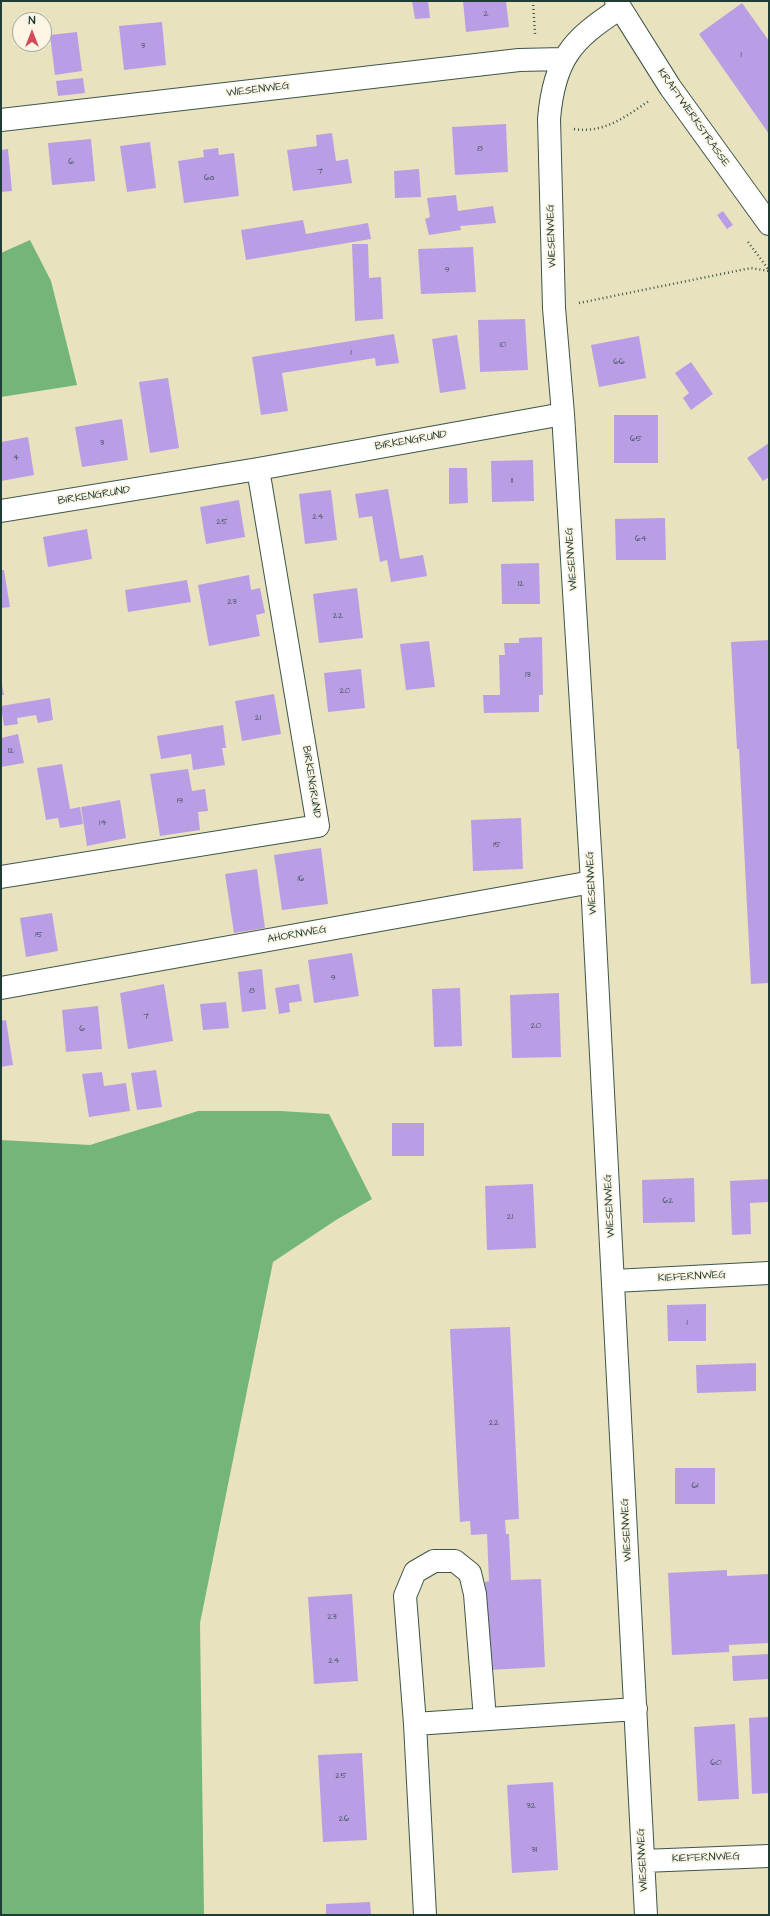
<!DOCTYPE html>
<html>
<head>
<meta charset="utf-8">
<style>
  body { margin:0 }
  #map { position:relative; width:770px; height:1916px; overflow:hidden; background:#e9e2be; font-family:"Architects Daughter",sans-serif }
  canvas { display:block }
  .frame { position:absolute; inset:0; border:2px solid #1f3d34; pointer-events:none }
  .north { position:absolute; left:12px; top:12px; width:40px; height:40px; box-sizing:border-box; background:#fcf5e5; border:1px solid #a4ab9e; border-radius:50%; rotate:0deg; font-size:11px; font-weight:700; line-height:16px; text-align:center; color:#1f3d34 }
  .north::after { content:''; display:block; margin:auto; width:14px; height:18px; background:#d1495b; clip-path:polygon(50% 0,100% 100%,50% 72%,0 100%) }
</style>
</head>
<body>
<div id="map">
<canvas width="770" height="1916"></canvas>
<div class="frame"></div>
<div class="north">N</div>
</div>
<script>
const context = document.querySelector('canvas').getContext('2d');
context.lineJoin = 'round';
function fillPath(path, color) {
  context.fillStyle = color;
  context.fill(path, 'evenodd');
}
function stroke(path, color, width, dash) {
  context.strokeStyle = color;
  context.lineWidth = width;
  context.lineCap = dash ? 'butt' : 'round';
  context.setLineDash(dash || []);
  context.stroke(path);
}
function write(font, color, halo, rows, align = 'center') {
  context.font = font + ' "Architects Daughter",sans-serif';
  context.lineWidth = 3.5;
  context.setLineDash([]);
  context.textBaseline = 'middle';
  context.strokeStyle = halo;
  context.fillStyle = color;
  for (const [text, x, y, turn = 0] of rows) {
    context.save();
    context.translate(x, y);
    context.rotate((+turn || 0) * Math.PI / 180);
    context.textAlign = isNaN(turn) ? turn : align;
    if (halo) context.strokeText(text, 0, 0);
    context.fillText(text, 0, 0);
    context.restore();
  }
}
const forest = new Path2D(`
  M30,240L51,281L77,385L1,397V253Z
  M198,1111H281L329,1114L372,1199L336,1220L273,1262L200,1623L204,1915H1V1140L90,1145Z`);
const building = new Path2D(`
  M412,1H428L430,18L415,19Z
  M463,1H506L509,27L466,32Z
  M742,3L769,41V134L699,34Z
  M162,22L166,65L124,70L119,26Z
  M77,32L82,71L55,75L50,35Z
  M83,78L85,93L58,96L56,81Z
  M506,124L508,172L455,175L452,127Z
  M332,133L336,161L348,159L352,183L293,191L287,150L317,146L316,135Z
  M91,139L95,181L52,185L48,143Z
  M150,142L156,188L127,192L120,146Z
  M218,148L219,155L234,153L239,196L184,203L178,161L204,157L203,150Z
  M8,149L12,191L1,192V150Z
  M419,169L421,197L395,198L394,171Z
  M456,195L458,211L493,206L496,223L460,226L461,230L429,235L425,219L430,217L427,198Z
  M723,211L733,225L727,229L717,215Z
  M303,220L306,234L368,223L371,239L246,260L241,230Z
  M352,244H368L369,278L381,277L383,319L355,321Z
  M473,247L476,292L421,294L418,249Z
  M525,319L528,370L480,372L478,320Z
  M394,334L399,363L376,366L375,358L282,373L288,411L261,415L252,357Z
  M457,335L466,389L440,393L432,339Z
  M639,336L646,378L599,387L591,345Z
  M691,362L713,394L691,410L683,398L689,393L675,373Z
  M168,378L179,448L150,453L139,382Z
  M614,415H658V463H614Z
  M122,419L128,460L82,467L75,427Z
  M28,437L34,475L1,481V442Z
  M769,443V477L763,481L747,458Z
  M533,460L534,501L492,502L491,461Z
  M449,468H467L468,503L449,504Z
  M388,489L400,559L423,555L427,576L391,582L387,560L380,562L372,516L359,518L355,494Z
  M331,490L337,540L305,544L299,494Z
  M239,500L245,537L206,544L200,507Z
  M665,518L666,560H616L615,519Z
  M87,529L92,559L48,567L43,537Z
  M539,563L540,604H502L501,564Z
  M1,570H4L10,607L1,608Z
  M249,575L251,590L260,588L265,613L256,615L260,636L209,646L198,585Z
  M187,580L191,602L128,612L125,590Z
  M357,588L363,638L319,643L313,594Z
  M542,637L543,695H539V712L484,713L483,695H500L499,655H505L504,643H519V638Z
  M769,640V983L751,984L739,749H737L731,642Z
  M429,641L435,687L406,690L400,644Z
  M361,669L365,708L328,712L324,673Z
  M1,681L4,695H1Z
  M274,694L281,734L242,741L235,701Z
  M50,698L53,720L38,723L36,715L17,718L18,724L4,726L1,706Z
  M223,725L226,748H222L225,765L193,770L191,754L161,759L157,736Z
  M18,734L24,763L1,767V738Z
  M62,764L70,809L80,807L83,824L60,828L58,818L46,820L37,768Z
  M188,769L192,791L205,789L208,811L198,812L200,830L160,836L150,774Z
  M120,800L126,838L87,846L81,807Z
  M521,818L523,869L473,871L471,820Z
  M321,848L328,904L282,910L274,855Z
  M257,869L265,928L234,933L225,874Z
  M52,913L58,951L26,957L20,918Z
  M352,953L359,996L314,1003L308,960Z
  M262,969L266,1009L242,1012L238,972Z
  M164,984L173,1041L128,1049L120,993Z
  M299,984L302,1001L289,1003L290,1012L279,1014L275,988Z
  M460,988L462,1046L434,1047L432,989Z
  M559,993L561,1057L512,1058L510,995Z
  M226,1002L229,1028L203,1030L200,1004Z
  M98,1006L102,1049L66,1052L62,1010Z
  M6,1020L13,1065L1,1067V1021Z
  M156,1070L162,1107L137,1110L131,1073Z
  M102,1072L104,1086L126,1083L130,1111L89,1117L82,1074Z
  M392,1123H424V1156H392Z
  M694,1178L695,1222L643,1223L642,1180Z
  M769,1179V1202L750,1203L751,1234L732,1235L730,1181Z
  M533,1184L536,1248L487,1250L485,1186Z
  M706,1304V1341H668L667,1305Z
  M510,1327L519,1519L505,1520L506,1534H509L511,1580L541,1579L545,1667L489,1670L485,1582L489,1581L487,1534L471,1535L470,1521L460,1522L450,1329Z
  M756,1363V1391L697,1393L696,1365Z
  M675,1468H715V1504H675Z
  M727,1570V1576L769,1574V1643L729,1645V1652L672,1655L668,1573Z
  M352,1594L358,1681L314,1684L308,1597Z
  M769,1654V1679L733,1681L732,1656Z
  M769,1717V1793L752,1794L749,1718Z
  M735,1724L739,1799L698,1801L694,1727Z
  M362,1753L367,1840L323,1842L318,1755Z
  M553,1782L558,1870L512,1873L507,1785Z
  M370,1902L371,1915H326V1904Z`);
const path = new Path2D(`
  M533,1L535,34
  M574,129C604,134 626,116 649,101
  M748,242L769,270
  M579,303L751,268L769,271`);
const street = new Path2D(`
  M619,9C571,40 554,60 549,119L554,308L563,414L592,882L646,1915
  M1,120L519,60L563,59
  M1,511L258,469L563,414
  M1,877L318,826L258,469
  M1,988L592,882
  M614,1281L769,1273
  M415,1724L405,1596L415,1572L434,1561H455L470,1573L475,1594L485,1719
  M643,1861L769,1856
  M425,1915L415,1724L636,1709`);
const secondary = new Path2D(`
  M616,1L670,87L769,224`);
const numberNames = [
  ["2",486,14],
  ["3",143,46],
  ["1",741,55],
  ["8",480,149],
  ["6",71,162],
  ["7",320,172],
  ["6a",209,178],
  ["9",447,270],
  ["10",503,345],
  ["1",351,353],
  ["66",619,362],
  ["65",636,439],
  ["3",102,443],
  ["4",16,458],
  ["11",512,481],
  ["24",318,517],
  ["25",222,522],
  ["64",641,539],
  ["12",521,584],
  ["23",232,602],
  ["22",338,616],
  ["13",528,675],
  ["20",345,691],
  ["21",258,718],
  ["12",11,751],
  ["19",180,801],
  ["14",103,823],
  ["15",497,845],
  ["16",301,879],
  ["15",39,935],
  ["9",333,978],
  ["8",252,991],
  ["7",146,1017],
  ["20",536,1026],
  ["6",82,1029],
  ["62",668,1201],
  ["21",510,1217],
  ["1",687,1323],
  ["22",494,1423],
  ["61",695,1486],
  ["23",332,1617],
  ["24",334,1661],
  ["60",716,1763],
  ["25",341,1776],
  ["32",531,1806],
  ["26",344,1819],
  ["31",534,1850]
];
const streetNames = [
  ["WIESENWEG",258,90,-7],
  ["KRAFTWERKSTRASSE",693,118,55],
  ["WIESENWEG",552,236,-92],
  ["BIRKENGRUND",411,441,-10],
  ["BIRKENGRUND",94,496,-9],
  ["WIESENWEG",572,559,-94],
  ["BIRKENGRUND",311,782,81],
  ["WIESENWEG",592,883,-93],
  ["AHORNWEG",297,935,-10],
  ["WIESENWEG",610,1206,-93],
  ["KIEFERNWEG",692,1277,-3],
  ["WIESENWEG",627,1530,-93],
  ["KIEFERNWEG",706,1858,-2],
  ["WIESENWEG",643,1860,-93]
];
fillPath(forest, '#74b67a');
fillPath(building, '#ba9ee5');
stroke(street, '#3d5649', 24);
stroke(secondary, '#3d5649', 24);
stroke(path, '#3d5649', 2.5, [1, 3]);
stroke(street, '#fff', 22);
stroke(secondary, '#fff', 22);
write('9px', '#465560', null, numberNames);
write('11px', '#1f3d34', '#fcf5e5', streetNames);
</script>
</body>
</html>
